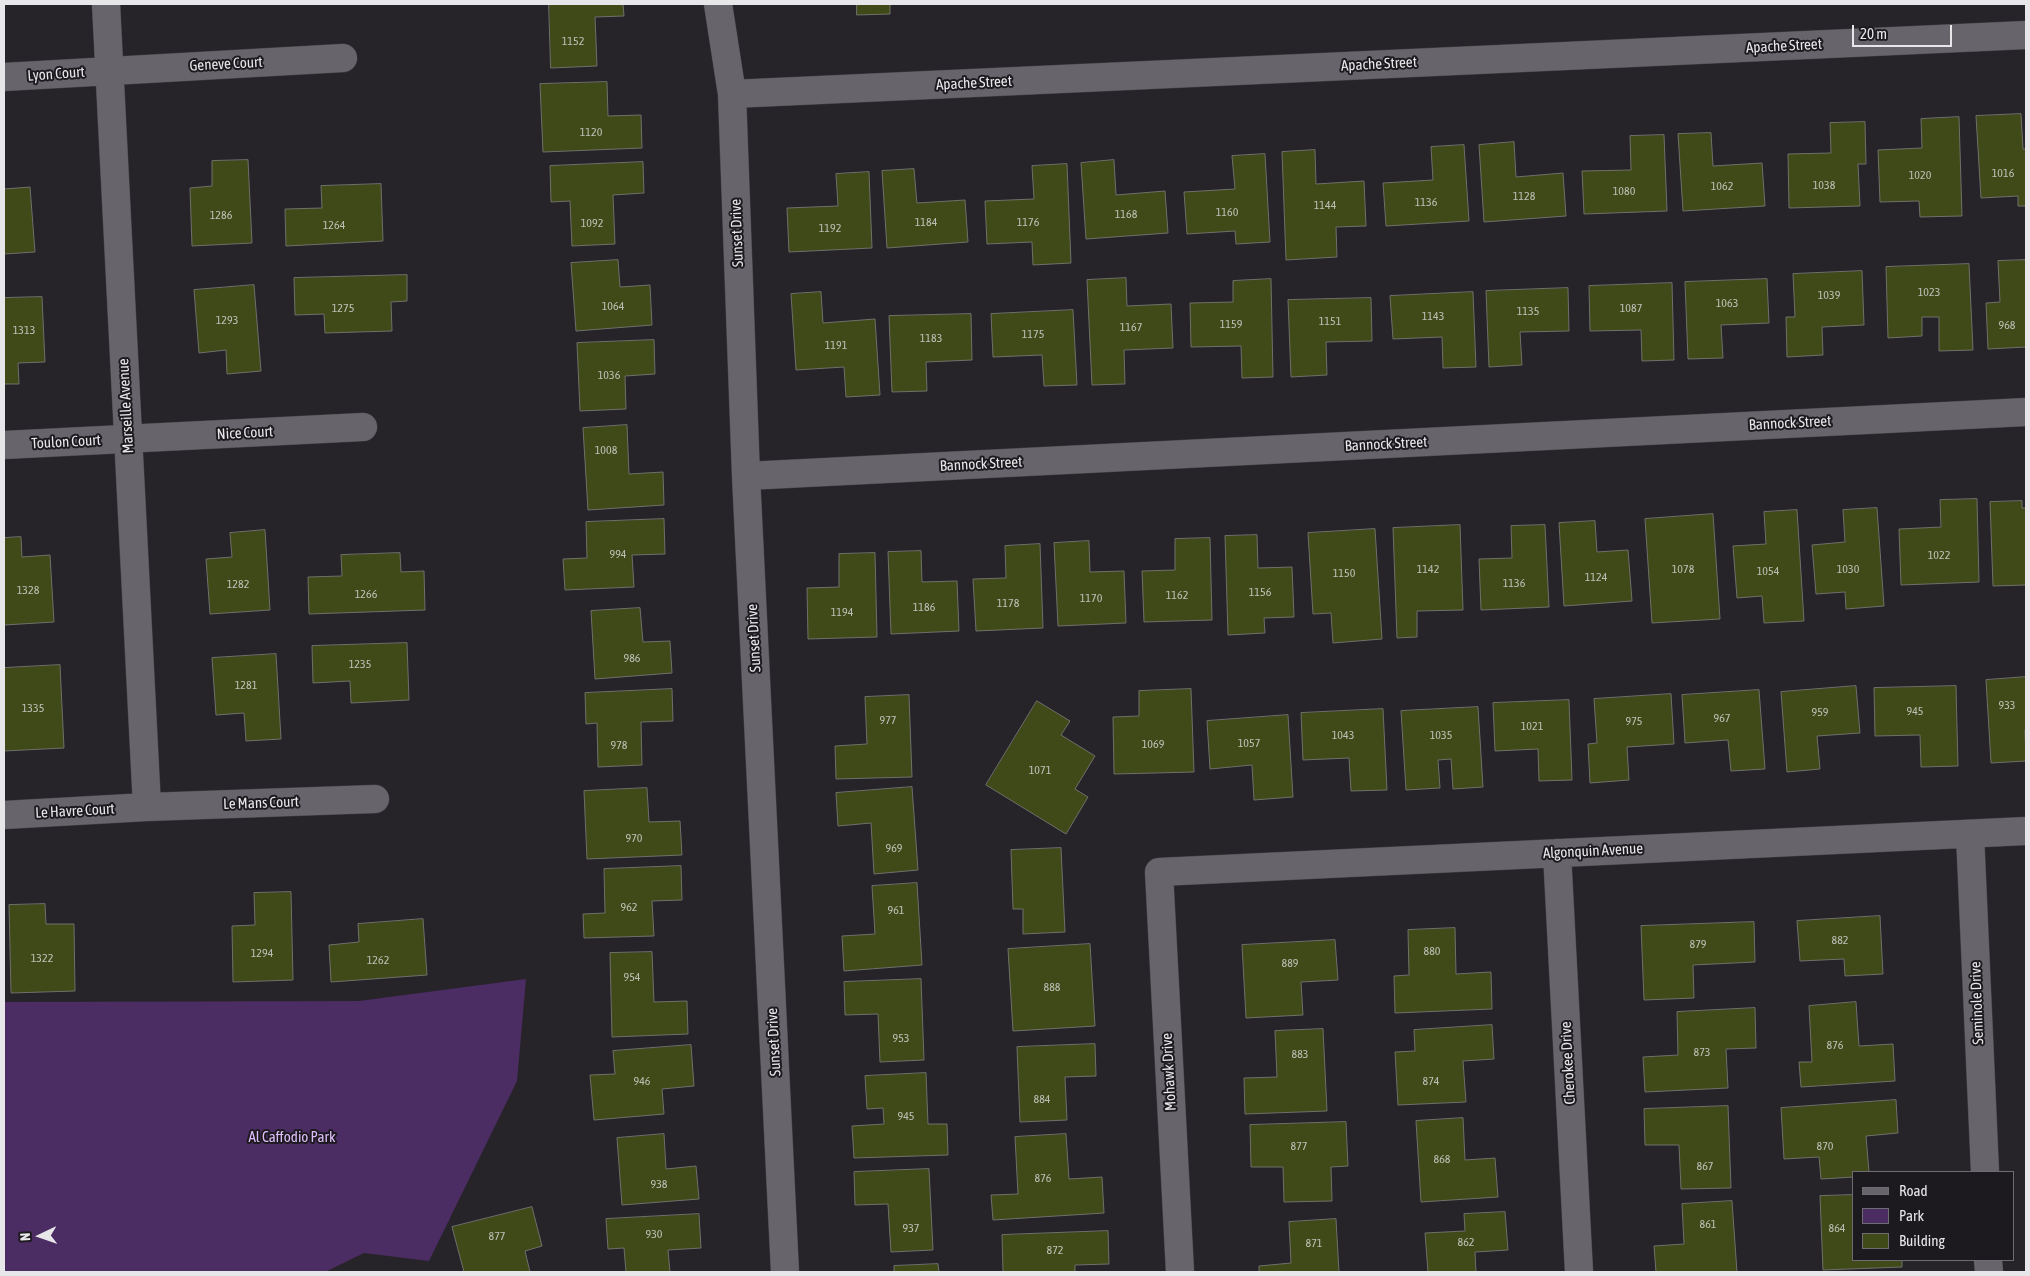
<!DOCTYPE html>
<html>
<head>
<meta charset="utf-8">
<style>
  body { margin:0 }
  #map { position:relative; width:2030px; height:1276px; overflow:hidden; background:#262429; font-family:"Asap Condensed",sans-serif }
  canvas { display:block }
  .frame { position:absolute; inset:0; border:5px solid #e7e6e9; pointer-events:none }
  .legend { position:absolute; left:1852px; top:1171px; width:162px; height:90px; box-sizing:border-box; background:#1d1a1f; border:1px solid #6e6c70; margin:0; padding:6px 9px; list-style:none; font-size:15px; color:#e7e6e9 }
  .legend li { display:flex; align-items:center; gap:10px; height:25px }
  .legend b { width:25px; border:1px solid #6e6c70 }
  .north { position:absolute; left:15px; top:1211px; width:50px; height:50px; -webkit-text-stroke:4px #1d1a1f; paint-order:stroke; rotate:267deg; font-size:14px; font-weight:700; line-height:20px; text-align:center; color:#e7e6e9 }
  .north::after { content:''; display:block; margin:auto; width:18px; height:22px; background:#e7e6e9; clip-path:polygon(50% 0,100% 100%,50% 72%,0 100%) }
  .scale { position:absolute; left:1852px; top:25px; width:100px; height:22px; box-sizing:border-box; border:2px solid #e7e6e9; border-top:0; padding-left:6px; font-size:15px; line-height:18px; white-space:nowrap; color:#e7e6e9; -webkit-text-stroke:4px #1d1a1f; paint-order:stroke }
</style>
</head>
<body>
<div id="map">
<canvas width="2030" height="1276"></canvas>
<div class="frame"></div>
<ul class="legend">
<li><b style="height:6px;background:#68646b"></b>Road</li>
<li><b style="height:14px;background:#4b2c63"></b>Park</li>
<li><b style="height:14px;background:#404a19"></b>Building</li>
</ul>
<div class="north">N</div>
<div class="scale">20 m</div>
</div>
<script>
const context = document.querySelector('canvas').getContext('2d');
context.lineJoin = 'round';
function fillPath(path, color) {
  context.fillStyle = color;
  context.fill(path, 'evenodd');
}
function stroke(path, color, width, dash) {
  context.strokeStyle = color;
  context.lineWidth = width;
  context.lineCap = dash ? 'butt' : 'round';
  context.setLineDash(dash || []);
  context.stroke(path);
}
function write(font, color, halo, rows, align = 'center') {
  context.font = font + ' "Asap Condensed",sans-serif';
  context.lineWidth = 4;
  context.setLineDash([]);
  context.textBaseline = 'middle';
  context.strokeStyle = halo;
  context.fillStyle = color;
  for (const [text, x, y, turn = 0] of rows) {
    context.save();
    context.translate(x, y);
    context.rotate((+turn || 0) * Math.PI / 180);
    context.textAlign = isNaN(turn) ? turn : align;
    if (halo) context.strokeText(text, 0, 0);
    context.fillText(text, 0, 0);
    context.restore();
  }
}
const green = new Path2D(`
  M526,979L517,1081L429,1261L364,1253L325,1272H4V1002L359,1001Z`);
const building = new Path2D(`
  M549,4H623L624,16L595,17L597,66L551,68Z
  M857,4H890V14L857,15Z
  M607,82L608,116L641,115L642,148L543,152L540,84Z
  M2021,114L2023,149H2026V206H2018V196L1981,198L1976,116Z
  M1959,117L1962,216L1920,217L1919,201L1880,202L1878,150L1922,148L1921,119Z
  M1865,122L1866,164H1858L1860,206L1789,208L1788,154L1831,153L1830,123Z
  M1711,133L1713,166L1762,163L1765,206L1683,211L1678,134Z
  M1664,135L1667,211L1584,214L1582,171L1631,170L1630,136Z
  M1514,142L1516,177L1563,173L1566,216L1484,222L1479,145Z
  M1464,145L1469,221L1386,226L1383,183L1433,180L1431,147Z
  M1315,150L1316,184L1364,181L1366,226L1336,227L1337,257L1286,260L1282,152Z
  M1265,154L1270,242L1236,244L1235,231L1187,234L1184,192L1235,189L1232,156Z
  M248,160L252,243L192,246L190,188L212,186V161Z
  M1114,160L1116,195L1165,191L1168,233L1086,239L1081,163Z
  M643,162L644,193L613,195L615,244L572,246L570,201L551,202L550,166Z
  M1067,164L1071,263L1033,265L1032,242L987,244L985,201L1034,199L1032,166Z
  M914,169L917,203L965,200L968,242L887,248L882,171Z
  M869,172L872,248L789,252L787,208L838,206L836,174Z
  M4,184V189L30,187L35,252L4,254Z
  M381,184L383,241L286,246L285,209L322,208L321,186Z
  M618,260L620,287L650,285L652,325L576,331L571,263Z
  M2026,260V347L1988,349L1986,303L2000,302L1998,261Z
  M1969,264L1973,350L1939,351V317H1922V336L1888,338L1886,267Z
  M1862,271L1864,325L1822,327L1823,355L1787,357L1786,317H1795L1793,274Z
  M407,275V301L391,302L392,331L325,333L324,314L295,315L294,278Z
  M1126,278L1127,306L1171,304L1173,348L1124,350L1125,384L1092,385L1087,280Z
  M1271,279L1273,377L1242,378L1241,346L1191,347L1190,303L1233,302V281Z
  M1767,279L1769,323L1721,325L1723,358L1688,359L1685,282Z
  M1672,283L1674,360L1642,361L1641,330L1590,331L1589,286Z
  M254,285L261,371L227,374L226,350L199,353L194,290Z
  M1568,288L1569,331L1520,332L1522,365L1489,367L1486,291Z
  M821,292L823,323L875,319L880,395L846,397L844,367L796,370L791,294Z
  M1473,292L1476,367L1443,368L1442,337L1393,339L1390,296Z
  M42,297L45,362L18,363L19,384H4V298Z
  M1371,298L1372,341L1326,342L1327,375L1291,377L1288,300Z
  M1073,310L1077,385L1044,386L1042,355L993,357L991,314Z
  M971,314L972,360L926,362L927,391L892,392L889,316Z
  M654,340L655,374L625,376L626,409L580,411L577,343Z
  M627,425L629,474L663,472L664,505L588,510L583,428Z
  M1977,499L1979,582L1901,585L1899,529L1941,527L1940,500Z
  M2022,501V508H2026V585L1993,586L1990,502Z
  M1877,508L1884,606L1846,609L1845,592L1816,594L1812,545L1845,542L1843,510Z
  M1797,510L1804,621L1764,623L1762,596L1737,598L1733,546L1766,544L1764,512Z
  M1713,514L1720,619L1652,623L1645,519Z
  M664,519L665,554L632,555L634,587L565,590L563,559L587,558L586,522Z
  M1595,521L1597,552L1628,550L1632,601L1564,606L1559,523Z
  M1460,525L1463,610L1417,611V637L1397,638L1393,528Z
  M1545,525L1549,607L1481,610L1479,559L1512,558L1511,526Z
  M1375,529L1382,639L1333,643L1331,613L1313,614L1308,533Z
  M265,530L270,610L210,614L206,559L232,557L230,533Z
  M1257,535L1258,568L1292,567L1294,617L1264,618L1265,633L1228,635L1225,536Z
  M21,537L22,557L50,555L54,622L4,625V538Z
  M1210,538L1212,620L1144,622L1142,571L1175,570V539Z
  M1089,541L1090,572L1124,571L1126,623L1058,626L1054,543Z
  M1040,544L1043,628L976,631L973,579L1006,578L1005,546Z
  M921,551L922,582L957,581L959,631L891,634L888,552Z
  M400,553L401,572L424,571L425,610L309,614L308,577L342,576L341,555Z
  M875,553L877,637L808,639L807,588L839,587V554Z
  M640,608L643,642L670,641L672,673L595,679L591,611Z
  M407,643L409,700L351,703L350,681L313,683L312,646Z
  M276,654L281,739L246,741L244,713L216,715L212,658Z
  M60,665L64,748L4,751V668Z
  M2026,677V730H2025L2026,761L1991,763L1986,680Z
  M1856,686L1860,733L1817,736L1820,769L1787,772L1781,692Z
  M1956,686L1958,766L1921,767L1920,735L1875,736L1874,688Z
  M672,689L673,721L641,722L642,765L598,767L597,723L586,724L585,693Z
  M1191,689L1194,772L1114,774L1113,717L1139,716V691Z
  M1759,690L1765,769L1731,771L1728,740L1685,743L1682,695Z
  M1671,694L1674,744L1627,747L1629,780L1590,783L1588,744L1597,743L1594,699Z
  M909,695L912,777L836,779L835,746L867,744L865,697Z
  M1569,700L1572,780L1539,781L1538,749L1495,751L1493,703Z
  M1037,701L1070,721L1061,735L1095,756L1075,789L1088,797L1066,834L986,785Z
  M1478,707L1483,787L1453,789L1451,759L1438,760L1440,788L1406,790L1401,711Z
  M1383,709L1387,790L1351,791L1349,758L1303,760L1301,713Z
  M1288,715L1293,797L1254,800L1252,765L1210,769L1207,721Z
  M912,787L918,870L874,874L871,823L838,826L836,793Z
  M647,788L649,822L680,821L682,855L587,859L584,791Z
  M1061,848L1065,932L1023,934V909H1013L1011,850Z
  M681,866L682,900L652,901L654,936L584,938L583,914L605,913L604,869Z
  M917,883L922,965L844,971L842,936L875,934L872,886Z
  M291,892L293,980L233,982L232,926L255,925L254,893Z
  M45,904L46,924H74L75,991L11,993L9,905Z
  M1880,916L1883,974L1845,976L1844,959L1800,961L1797,921Z
  M423,919L427,975L331,982L329,945L359,942L358,924Z
  M1754,922L1755,962L1693,965L1694,998L1644,1000L1641,926Z
  M1455,928L1456,974L1491,972L1492,1009L1395,1013L1394,976L1409,975L1408,930Z
  M1335,940L1338,980L1301,982L1303,1015L1246,1018L1242,945Z
  M1090,944L1095,1026L1013,1031L1008,949Z
  M652,952L654,1002L687,1001L688,1034L612,1037L610,953Z
  M921,979L924,1060L880,1062L878,1014L845,1015L844,982Z
  M1856,1002L1859,1046L1893,1044L1895,1081L1801,1087L1799,1062H1812L1809,1006Z
  M1755,1008L1756,1048L1726,1049L1728,1088L1645,1092L1643,1057L1678,1055L1677,1012Z
  M1492,1025L1494,1059L1463,1061L1466,1102L1398,1105L1395,1052L1415,1051L1414,1030Z
  M1323,1029L1327,1111L1245,1114L1244,1078L1277,1077L1275,1031Z
  M1095,1044L1096,1076L1065,1077L1067,1120L1020,1122L1017,1047Z
  M691,1045L694,1086L662,1089L664,1114L594,1120L590,1075L615,1074L613,1051Z
  M926,1073L928,1124H947L948,1155L854,1158L852,1126L884,1124L883,1108L867,1109L865,1076Z
  M1896,1100L1898,1133L1866,1136L1869,1172H1854V1177L1821,1179L1819,1157L1784,1159L1781,1108Z
  M1728,1106L1731,1188L1681,1189L1679,1145H1645L1644,1109Z
  M1463,1118L1465,1160L1495,1158L1498,1197L1421,1202L1416,1121Z
  M1346,1122L1348,1166L1331,1167L1332,1201L1284,1202L1283,1167H1251L1250,1125Z
  M664,1134L666,1169L696,1166L699,1199L622,1205L617,1138Z
  M1066,1134L1069,1179L1102,1177L1104,1213L993,1220L991,1195L1018,1194L1015,1137Z
  M929,1169L933,1250L891,1252L888,1204L855,1205L854,1172Z
  M1854,1195V1260H1902V1267L1823,1270L1820,1196Z
  M1732,1201L1737,1272H1656L1654,1246L1684,1244L1682,1204Z
  M532,1207L542,1246L525,1251L530,1272H464L452,1227Z
  M1505,1212L1508,1250L1475,1252L1476,1272H1428L1425,1233L1465,1231L1464,1214Z
  M699,1214L701,1248L668,1250L670,1272H626L624,1248L608,1249L606,1219Z
  M1336,1219L1339,1272H1259V1266L1291,1263L1289,1222Z
  M1108,1231L1109,1264L1075,1265V1272H1003L1002,1235Z
  M938,1264L939,1272H894V1266Z`);
const minor = new Path2D(`
  M106,4L147,807
  M718,4L732,94L746,476L785,1272
  M4,77L343,58
  M732,94L2026,35
  M4,445L363,427
  M746,476L2026,412
  M4,815L147,807L375,799
  M1970,834L1985,1172
  M1557,853L1579,1272
  M1988,1260L1989,1272
  M1180,1272L1159,872L2026,831`);
const numberNames = [
  ["1152",573,41],
  ["1120",591,132],
  ["1016",2003,173],
  ["1020",1920,175],
  ["1038",1824,185],
  ["1062",1722,186],
  ["1080",1624,191],
  ["1128",1524,196],
  ["1136",1426,202],
  ["1144",1325,205],
  ["1160",1227,212],
  ["1168",1126,214],
  ["1286",221,215],
  ["1184",926,222],
  ["1176",1028,222],
  ["1092",592,223],
  ["1264",334,225],
  ["1192",830,228],
  ["1023",1929,292],
  ["1039",1829,295],
  ["1063",1727,303],
  ["1064",613,306],
  ["1275",343,308],
  ["1087",1631,308],
  ["1135",1528,311],
  ["1143",1433,316],
  ["1293",227,320],
  ["1151",1330,321],
  ["1159",1231,324],
  ["968",2007,325],
  ["1167",1131,327],
  ["1313",24,330],
  ["1175",1033,334],
  ["1183",931,338],
  ["1191",836,345],
  ["1036",609,375],
  ["1008",606,450],
  ["994",618,554],
  ["1022",1939,555],
  ["1142",1428,569],
  ["1078",1683,569],
  ["1030",1848,569],
  ["1054",1768,571],
  ["1150",1344,573],
  ["1124",1596,577],
  ["1136",1514,583],
  ["1282",238,584],
  ["1328",28,590],
  ["1156",1260,592],
  ["1266",366,594],
  ["1162",1177,595],
  ["1170",1091,598],
  ["1178",1008,603],
  ["1186",924,607],
  ["1194",842,612],
  ["986",632,658],
  ["1235",360,664],
  ["1281",246,685],
  ["933",2007,705],
  ["1335",33,708],
  ["945",1915,711],
  ["959",1820,712],
  ["967",1722,718],
  ["977",888,720],
  ["975",1634,721],
  ["1021",1532,726],
  ["1043",1343,735],
  ["1035",1441,735],
  ["1057",1249,743],
  ["1069",1153,744],
  ["978",619,745],
  ["1071",1040,770],
  ["970",634,838],
  ["969",894,848],
  ["962",629,907],
  ["961",896,910],
  ["882",1840,940],
  ["879",1698,944],
  ["880",1432,951],
  ["1294",262,953],
  ["1322",42,958],
  ["1262",378,960],
  ["889",1290,963],
  ["954",632,977],
  ["888",1052,987],
  ["953",901,1038],
  ["876",1835,1045],
  ["873",1702,1052],
  ["883",1300,1054],
  ["946",642,1081],
  ["874",1431,1081],
  ["884",1042,1099],
  ["945",906,1116],
  ["877",1299,1146],
  ["870",1825,1146],
  ["868",1442,1159],
  ["867",1705,1166],
  ["876",1043,1178],
  ["938",659,1184],
  ["861",1708,1224],
  ["937",911,1228],
  ["864",1837,1228],
  ["930",654,1234],
  ["877",497,1236],
  ["862",1466,1242],
  ["871",1314,1243],
  ["872",1055,1250]
];
const streetNames = [
  ["Apache Street",1784,46,-3],
  ["Geneve Court",226,64,-3],
  ["Apache Street",1379,64,-3],
  ["Lyon Court",56,74,-4],
  ["Apache Street",974,83,-3],
  ["Sunset Drive",737,233,-92],
  ["Marseille Avenue",126,406,-93],
  ["Bannock Street",1790,423,-3],
  ["Nice Court",245,433,-3],
  ["Toulon Court",66,442,-3],
  ["Bannock Street",1386,444,-3],
  ["Bannock Street",981,464,-3],
  ["Sunset Drive",754,638,-93],
  ["Le Mans Court",261,803,-2],
  ["Le Havre Court",75,811,-3],
  ["Algonquin Avenue",1593,851,-3],
  ["Seminole Drive",1977,1003,-92],
  ["Sunset Drive",774,1042,-93],
  ["Cherokee Drive",1568,1063,-93],
  ["Mohawk Drive",1169,1072,-93]
];
const parkNames = [
  ["Al Caffodio Park",292,1137]
];
fillPath(green, '#4b2c63');
fillPath(building, '#404a19');
stroke(building, '#6f706a', 1);
stroke(minor, '#434146', 29);
stroke(minor, '#68646b', 28);
write('12px', '#bdbfb5', null, numberNames);
write('15px', '#e7e6e9', '#1d1a1f', streetNames);
write('15px', '#ddbdfa', '#1d1a1f', parkNames);
</script>
</body>
</html>
